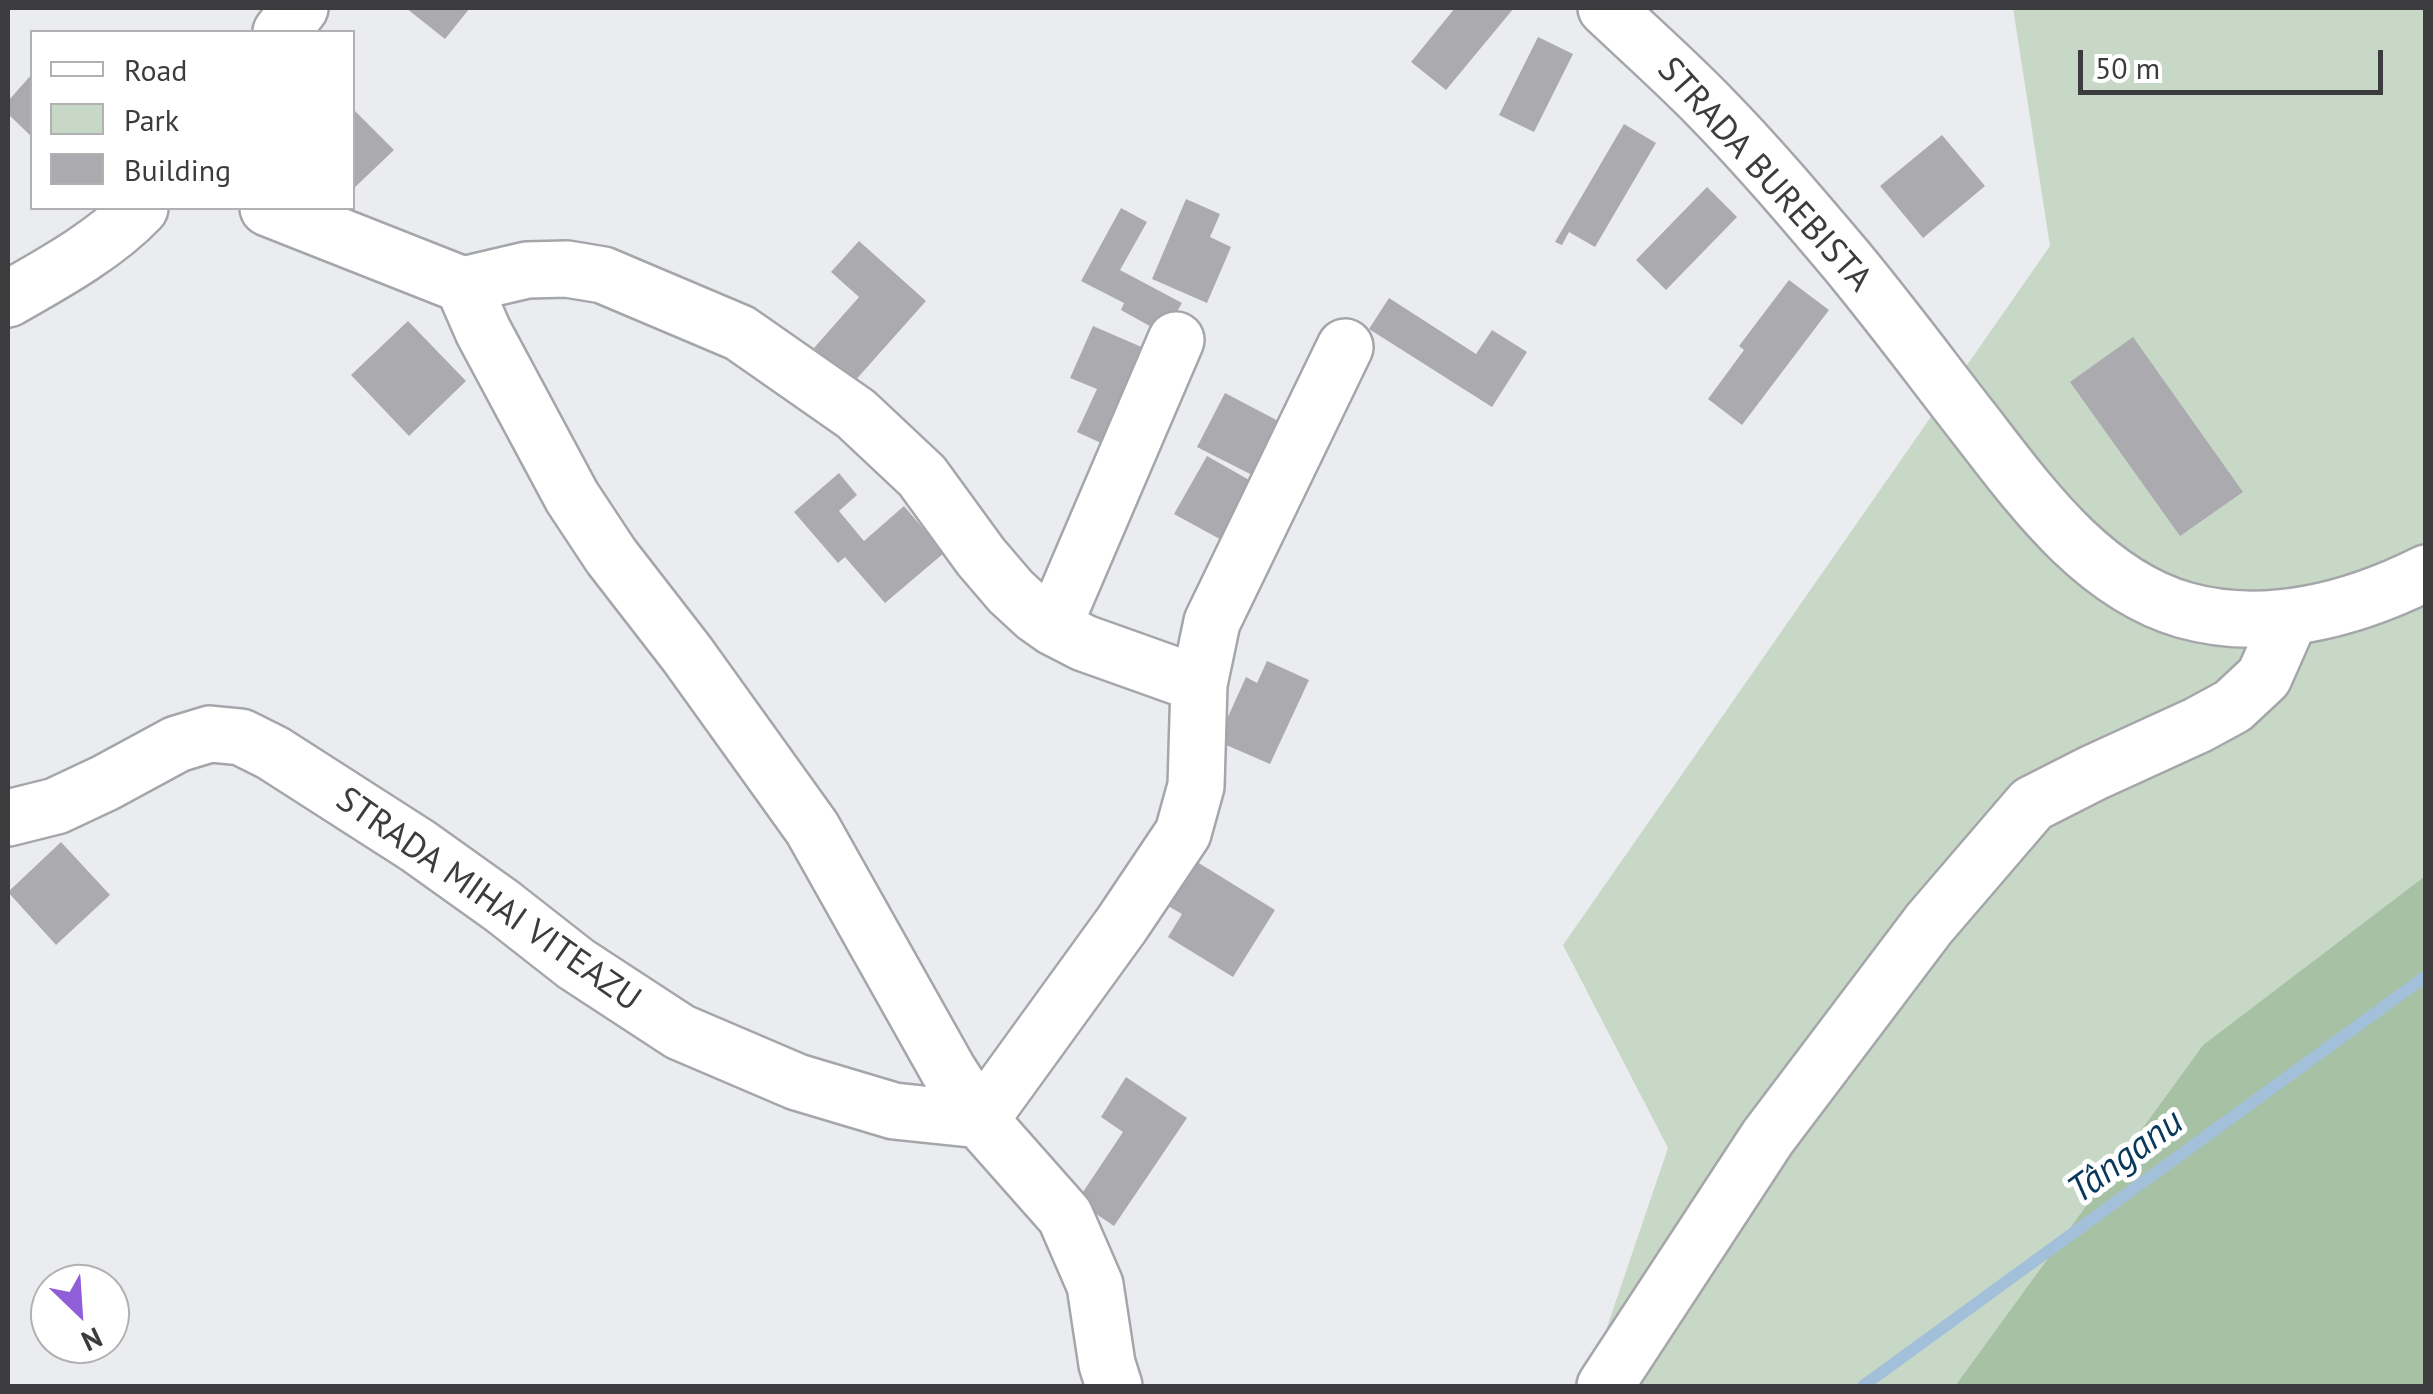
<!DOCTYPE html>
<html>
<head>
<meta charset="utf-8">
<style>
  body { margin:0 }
  #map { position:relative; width:2433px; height:1394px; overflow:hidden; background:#ebecf0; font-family:"PT Sans",sans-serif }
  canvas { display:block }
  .frame { position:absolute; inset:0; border:10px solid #3c3c3e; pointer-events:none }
  .legend { position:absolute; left:30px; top:30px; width:325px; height:180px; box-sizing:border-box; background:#fff; border:2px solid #b1b1b2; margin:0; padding:12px 18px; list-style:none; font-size:30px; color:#3c3c3e }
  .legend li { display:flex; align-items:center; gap:20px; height:50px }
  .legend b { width:50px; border:2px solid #b1b1b2 }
  .north { position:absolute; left:30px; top:1264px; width:100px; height:100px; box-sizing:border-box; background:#fff; border:2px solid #b1b1b2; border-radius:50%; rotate:155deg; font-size:28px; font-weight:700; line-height:40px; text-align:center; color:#3c3c3e }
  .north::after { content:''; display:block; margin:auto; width:35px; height:45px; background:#905ed7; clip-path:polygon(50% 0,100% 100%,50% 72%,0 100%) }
  .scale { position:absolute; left:2078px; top:50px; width:305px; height:45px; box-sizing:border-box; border:5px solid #3c3c3e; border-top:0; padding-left:12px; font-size:30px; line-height:35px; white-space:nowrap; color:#3c3c3e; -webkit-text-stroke:8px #fff; paint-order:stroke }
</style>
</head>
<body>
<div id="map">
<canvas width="2433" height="1394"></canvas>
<div class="frame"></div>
<ul class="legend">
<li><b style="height:12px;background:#fff"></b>Road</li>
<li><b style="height:28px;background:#c8d8c6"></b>Park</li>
<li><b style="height:28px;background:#ababaf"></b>Building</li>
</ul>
<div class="north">N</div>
<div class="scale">50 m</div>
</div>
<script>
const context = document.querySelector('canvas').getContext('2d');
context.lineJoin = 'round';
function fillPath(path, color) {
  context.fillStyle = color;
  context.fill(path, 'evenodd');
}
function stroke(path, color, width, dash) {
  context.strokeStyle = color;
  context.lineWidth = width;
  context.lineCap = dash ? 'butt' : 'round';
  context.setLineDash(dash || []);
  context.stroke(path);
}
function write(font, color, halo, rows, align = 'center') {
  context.font = font + ' "PT Sans",sans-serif';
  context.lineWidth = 10;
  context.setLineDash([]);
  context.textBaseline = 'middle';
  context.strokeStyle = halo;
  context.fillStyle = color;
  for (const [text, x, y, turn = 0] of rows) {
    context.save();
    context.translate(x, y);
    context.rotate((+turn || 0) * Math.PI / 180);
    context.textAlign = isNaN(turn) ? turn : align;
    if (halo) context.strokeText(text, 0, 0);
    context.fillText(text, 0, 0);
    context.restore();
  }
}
const green = new Path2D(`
  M2013,8H2425V876L2203,1045L1955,1386H1587L1668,1148L1563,945L2050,246Z`);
const forest = new Path2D(`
  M2425,876V1386H1955L2203,1045Z`);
const stream = new Path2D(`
  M1863,1386L2426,976`);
const building = new Path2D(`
  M406,8H470L445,39Z
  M1455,8H1514L1446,90L1411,62Z
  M1538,37L1573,54L1534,132L1499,115Z
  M32,74V137L8,114V101Z
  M352,108L394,150L352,190Z
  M1624,124L1656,143L1595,247L1569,232L1562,245L1555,242Z
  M1942,135L1985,186L1923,238L1880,186Z
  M1707,187L1737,217L1666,290L1636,260Z
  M1186,199L1220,214L1210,237L1231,247L1207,303L1152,279Z
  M1121,208L1147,222L1120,270L1182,303L1164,334L1121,310L1124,303L1081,281Z
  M859,241L926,301L853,383L814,348L859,297L831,272Z
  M1789,280L1829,310L1742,425L1708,399L1744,350L1739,346Z
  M1389,298L1476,354L1492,330L1527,352L1492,407L1369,329Z
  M408,321L466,381L409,436L351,375Z
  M1093,326L1153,352L1112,448L1077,432L1097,389L1070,378Z
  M2133,337L2243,492L2180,536L2070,382Z
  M1225,393L1284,424L1256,477L1197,447Z
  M1207,456L1258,485L1227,543L1174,514Z
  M839,473L857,495L839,511L864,541L904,506L944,553L885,603L845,557L838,563L794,512Z
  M1267,661L1309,680L1270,764L1217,741L1246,677L1257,683Z
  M61,842L110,895L56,945L8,892Z
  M1189,857L1275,910L1233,977L1168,937L1182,914L1161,902Z
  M1126,1077L1187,1118L1114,1226L1077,1201L1123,1132L1101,1117Z`);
const minor = new Path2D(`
  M281,32L300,8
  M268,208L463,285L527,270L567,269L603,275L740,333L856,414L922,476L981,557L1011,592L1036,615L1053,627L1084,643L1199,684
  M463,285L483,331L572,497L611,556L687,654L812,828L948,1070L980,1120L1065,1216L1095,1285L1107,1364L1114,1386
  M8,299C52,274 105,245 140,208
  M1053,627L1176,340
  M8,818L56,806L105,783L177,744L210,734L241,737L273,753L418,846L502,906L576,964L680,1032L797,1082L894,1111L980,1120L1122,924L1183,833L1196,786L1199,684L1212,622L1345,347
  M1605,1386L1768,1137L1929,924L2032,804L2093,773L2198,725L2233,706L2264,677L2290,618`);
const major = new Path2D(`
  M1606,8C1641,41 1677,73 1710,107C1758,156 1802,208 1846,260C1890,313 1930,367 1972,421C2028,493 2091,583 2184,610C2265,633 2352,610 2426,573`);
const streetNames = [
  ["STRADA BUREBISTA",1764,175,48],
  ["STRADA MIHAI VITEAZU",488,900,35]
];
const waterNames = [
  ["Tânganu",2126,1157,-36]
];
fillPath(green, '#c8d8c6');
fillPath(forest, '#a7c1a4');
stroke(stream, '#a3c0db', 12);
fillPath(building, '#ababaf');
stroke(minor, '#a5a6aa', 60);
stroke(major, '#a5a6aa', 60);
stroke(minor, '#fff', 55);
stroke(major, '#fff', 55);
write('35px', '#3c3c3e', '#fff', streetNames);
write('italic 38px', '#08395d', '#fff', waterNames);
</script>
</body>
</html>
